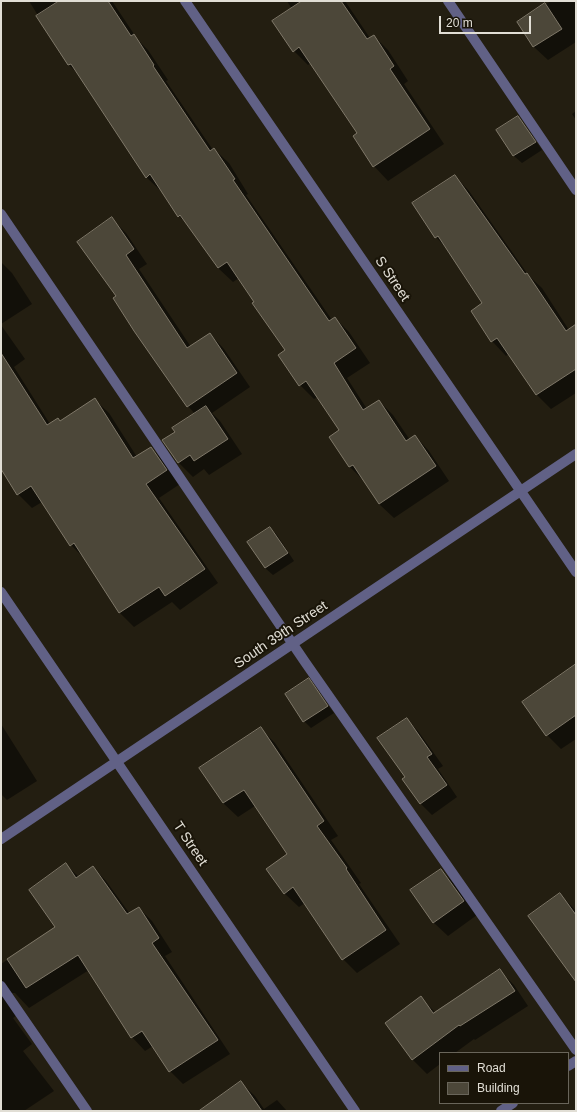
<!DOCTYPE html>
<html>
<head>
<meta charset="utf-8">
<style>
  body { margin:0 }
  #map { position:relative; width:577px; height:1112px; overflow:hidden; background:#231e11; font-family:Arial,sans-serif }
  canvas { display:block }
  .frame { position:absolute; inset:0; border:2px solid #e1ded5; pointer-events:none }
  .legend { position:absolute; left:439px; top:1052px; width:130px; height:52px; box-sizing:border-box; background:#191408; border:1px solid #69655a; margin:0; padding:5px 7px; list-style:none; font-size:12px; color:#e1ded5 }
  .legend li { display:flex; align-items:center; gap:8px; height:20px }
  .legend b { width:20px; border:1px solid #69655a }
  .scale { position:absolute; left:439px; top:16px; width:92px; height:18px; box-sizing:border-box; border:2px solid #e1ded5; border-top:0; padding-left:5px; font-size:12px; line-height:14px; white-space:nowrap; color:#e1ded5; -webkit-text-stroke:3px #191408; paint-order:stroke }
</style>
</head>
<body>
<div id="map">
<canvas width="577" height="1112"></canvas>
<div class="frame"></div>
<ul class="legend">
<li><b style="height:5px;background:#616186"></b>Road</li>
<li><b style="height:11px;background:#4c4739"></b>Building</li>
</ul>
<div class="scale">20 m</div>
</div>
<script>
const context = document.querySelector('canvas').getContext('2d');
context.lineJoin = 'round';
function fillPath(path, color) {
  context.fillStyle = color;
  context.fill(path, 'evenodd');
}
function stroke(path, color, width, dash) {
  context.strokeStyle = color;
  context.lineWidth = width;
  context.lineCap = dash ? 'butt' : 'round';
  context.setLineDash(dash || []);
  context.stroke(path);
}
function write(font, color, halo, rows, align = 'center') {
  context.font = font + ' Arial,sans-serif';
  context.lineWidth = 4;
  context.setLineDash([]);
  context.textBaseline = 'middle';
  context.strokeStyle = halo;
  context.fillStyle = color;
  for (const [text, x, y, turn = 0] of rows) {
    context.save();
    context.translate(x, y);
    context.rotate((+turn || 0) * Math.PI / 180);
    context.textAlign = isNaN(turn) ? turn : align;
    if (halo) context.strokeText(text, 0, 0);
    context.fillText(text, 0, 0);
    context.restore();
  }
}
const shadow = new Path2D(`
  M29,1H112L138,40L148,50L168,80L166,81L213,150L214,149L229,163L248,194L246,195L332,320L335,318L349,332L370,363L347,378L367,409L379,401L393,415L410,440L415,436L429,451L449,481L394,518L379,504L364,481L350,467L330,437L341,431L318,397L314,399L300,385L286,350L239,278L233,282L218,268L190,227L179,216L162,190L161,191L146,177L81,77L69,65Z
  M287,1H345L370,38L374,36L388,50L408,81L404,84L444,144L388,181L374,166L358,133L311,63L308,65L294,51L292,9Z
  M551,1H576V42L548,60L534,47L518,22Z
  M576,111V120L572,114Z
  M518,117L525,125L542,150L522,163L514,156L498,131Z
  M455,176L469,191L529,276L542,288L569,330L576,331V393L551,409L537,395L509,353L506,356L492,341L483,303L447,249L436,237Z
  M112,219L126,233L147,264L139,269L191,347L210,334L224,349L250,387L212,413L220,421L242,454L209,475L204,469L193,477L178,462L176,432L195,414L188,406L117,296Z
  M1,262L12,273L32,304L1,324Z
  M1,325L25,359L14,367L50,424L60,422L95,400L109,413L137,457L151,448L165,462L180,484L159,498L218,583L180,610L172,602L134,627L120,613L85,559L71,545L42,502L32,508L18,494L1,467Z
  M270,528L277,535L294,561L273,575L265,568L249,542Z
  M576,676V739L561,749L547,735Z
  M308,680L334,713L311,728L304,721Z
  M406,719L418,731L443,766L438,769L457,797L432,815L420,803L406,778Z
  M1,724L37,781L7,800L1,794Z
  M261,729L275,743L338,836L331,840L361,883L359,884L400,944L357,973L343,959L305,903L299,907L284,893L289,855L255,806L238,817L223,803Z
  M66,865L79,877L93,867L106,881L130,914L139,908L152,921L172,952L165,956L230,1054L183,1084L170,1071L153,1046L145,1051L132,1037L89,970L29,1008L15,993H11L17,1015L13,1018L32,1044L23,1051L54,1091L24,1111H1V964L56,928Z
  M441,870L455,884L477,915L448,936L433,922Z
  M560,894L576,911V977Z
  M500,971L514,985L528,1006L475,1040L474,1039L455,1053H440V1064L427,1074L413,1060L421,998L436,1013Z
  M240,1082L255,1096L264,1109L277,1100L287,1111H213Z`);
const building = new Path2D(`
  M59,1H108L131,36L134,34L154,65L153,66L210,151L214,148L235,179L233,180L329,321L335,317L356,348L334,363L363,410L379,400L406,441L415,435L436,466L379,504L353,465L349,467L329,437L339,430L306,381L299,386L278,355L285,350L252,303L254,302L227,262L218,268L180,215L178,217L150,174L146,178L71,64L68,65L36,16Z
  M302,1H341L367,39L374,35L394,66L390,69L430,129L373,167L353,136L357,133L299,47L293,52L272,21Z
  M545,3L562,29L533,47L517,22Z
  M518,116L536,142L513,156L496,130Z
  M455,175L525,274L527,273L566,331L576,324V369L536,395L497,338L491,342L471,311L482,303L438,236L435,238L412,203Z
  M112,217L134,249L126,255L187,348L210,333L237,373L187,407L134,331L113,298L116,296L77,242Z
  M1,353L47,425L58,418L60,421L95,398L133,458L151,447L167,470L146,484L205,569L165,596L159,587L119,613L74,543L70,546L31,486L17,495L1,469Z
  M206,406L228,439L194,461L190,455L178,463L162,440L175,432L172,428Z
  M270,527L288,553L265,568L247,542Z
  M576,664V715L546,736L522,702Z
  M309,678L328,706L303,722L285,694Z
  M407,718L432,754L427,757L447,785L420,804L402,779L405,777L377,738Z
  M261,727L324,821L317,826L347,868L346,869L386,930L342,960L293,887L284,894L266,869L287,854L244,790L223,803L199,768Z
  M66,863L76,878L93,866L127,914L139,907L159,938L152,943L218,1040L169,1072L142,1031L131,1038L78,955L26,988L7,959L55,927L29,890Z
  M441,869L464,901L433,923L410,890Z
  M560,893L576,915V982L528,916Z
  M500,969L515,991L460,1026L459,1025L412,1060L385,1023L421,996L433,1013Z
  M241,1081L262,1111H199Z`);
const minor = new Path2D(`
  M185,1L576,572
  M448,1L576,190
  M1,214L305,662L576,1050
  M1,592L355,1111
  M1,839L576,454
  M1,986L87,1111
  M568,1066L576,1061
  M501,1111L513,1103`);
const streetNames = [
  ["S Street",392,279,56],
  ["South 39th Street",281,635,-34],
  ["T Street",190,844,56]
];
fillPath(shadow, '#0007');
fillPath(building, '#4c4739');
stroke(building, '#7f7869', 1);
stroke(minor, '#616186', 10);
write('14px', '#e1ded5', '#191408', streetNames);
</script>
</body>
</html>
